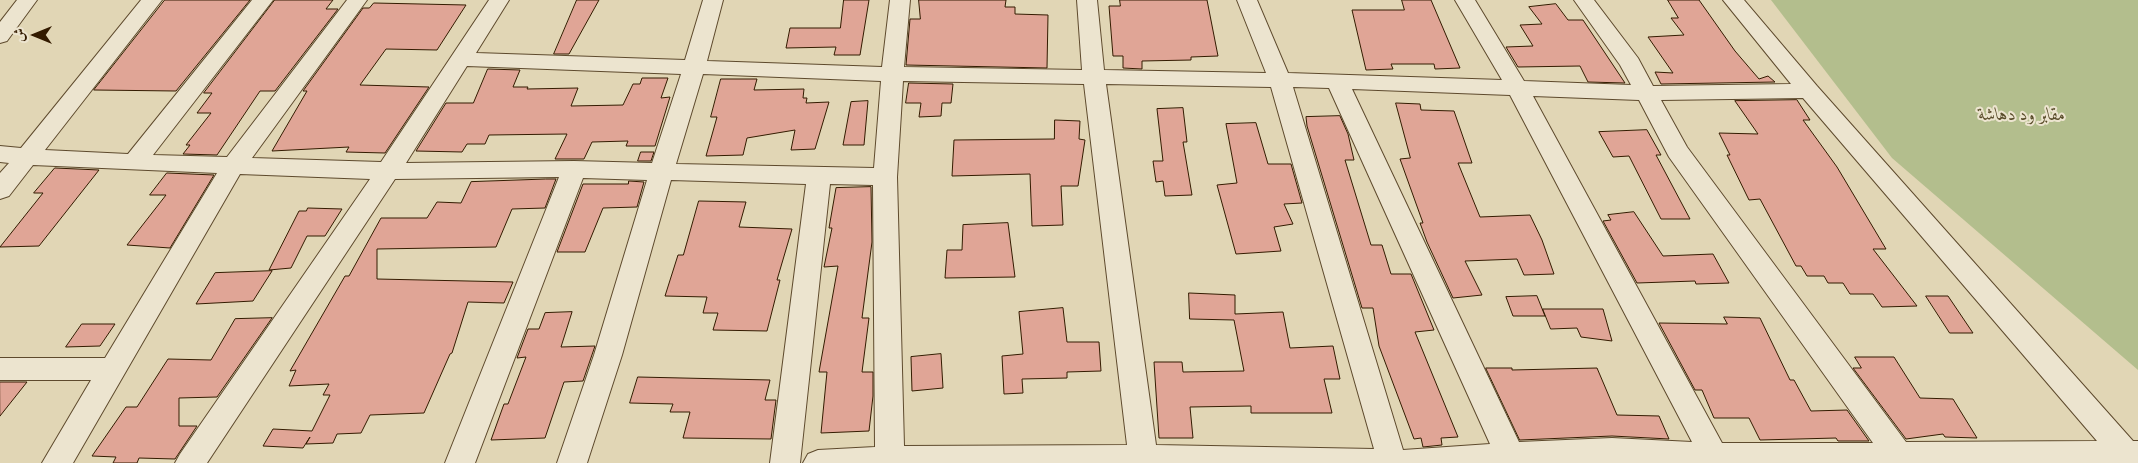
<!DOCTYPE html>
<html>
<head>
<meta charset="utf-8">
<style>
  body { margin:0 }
  #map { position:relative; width:2138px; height:463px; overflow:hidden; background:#e1d6b5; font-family:"IM FELL Double Pica",Amiri,serif }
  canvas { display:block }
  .north { position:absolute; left:10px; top:10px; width:50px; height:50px; -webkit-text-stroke:4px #ece4cf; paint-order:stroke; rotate:270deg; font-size:14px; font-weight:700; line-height:20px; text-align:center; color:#331b00 }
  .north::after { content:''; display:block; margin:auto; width:18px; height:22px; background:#331b00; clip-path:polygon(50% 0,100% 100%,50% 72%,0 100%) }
</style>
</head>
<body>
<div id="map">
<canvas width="2138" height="463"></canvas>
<div class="north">ش</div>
</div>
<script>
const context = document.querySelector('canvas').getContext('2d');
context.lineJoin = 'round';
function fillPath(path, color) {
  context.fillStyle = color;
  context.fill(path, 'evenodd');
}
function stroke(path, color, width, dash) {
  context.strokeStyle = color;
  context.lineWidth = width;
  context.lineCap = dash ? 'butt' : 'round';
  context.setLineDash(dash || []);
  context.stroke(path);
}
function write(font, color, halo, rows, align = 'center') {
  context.font = font + ' "IM FELL Double Pica",Amiri,serif';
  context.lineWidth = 4;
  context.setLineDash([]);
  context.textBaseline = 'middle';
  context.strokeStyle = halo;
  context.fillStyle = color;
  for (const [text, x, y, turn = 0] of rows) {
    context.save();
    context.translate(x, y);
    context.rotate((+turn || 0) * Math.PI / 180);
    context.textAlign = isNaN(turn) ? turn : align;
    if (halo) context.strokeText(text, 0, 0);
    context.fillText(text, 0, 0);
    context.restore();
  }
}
const green = new Path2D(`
  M1771,0H2138V370L1892,158Z`);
const building = new Path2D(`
  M165,0H250L176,91L94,90Z
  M275,0H333L326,9H338L275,91H260L217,155L183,154L190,145H186L211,113H197L212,93H204Z
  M577,0H599L569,54H554Z
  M844,0H869L860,55H834L836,47L786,48L790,28H840Z
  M919,0H1006L1005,7H1015V14L1048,15L1047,68L906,65L910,19H920Z
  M1120,0H1207L1218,56L1191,57V60L1142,61V69L1123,68V56H1113L1109,6H1120Z
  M1402,0H1431L1460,68L1435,69L1434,64H1391L1393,69L1366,70L1352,10H1404Z
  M1668,0H1699L1735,51L1759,79L1768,76L1775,82L1661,84L1655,72L1673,73L1648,37L1684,35L1671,18H1678Z
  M374,3L466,5L437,50L386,49L360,85L429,87L385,153L346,152L349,147L272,151L307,91H303L363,8H369Z
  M1556,4L1568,20H1583L1625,83L1588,82L1580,66L1518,67L1506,47L1533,46L1520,25L1542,24L1529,7Z
  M488,69L520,70L513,87H528L527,89L578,88L571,106L623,105L633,84H640L642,78H668L661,98L670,97L655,146H626L628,141L592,142L584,159H555L567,134L489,135L485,144H467L462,152L416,151L446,103H473Z
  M721,79H757L754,90L804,89L803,98H807L806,103L829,102L815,149L791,150L795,130L747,138L743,155L706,156L717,117H711Z
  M909,83L953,84L951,103H942L941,116L919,117L921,103H906Z
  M1797,100L1810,120H1803L1837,167L1886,249H1873L1917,306L1882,307L1873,294H1850L1843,283H1828L1824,276H1807L1801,266H1796L1760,199L1749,200L1727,155H1730L1719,133L1758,134L1735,101Z
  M868,101L864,145H843L851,102Z
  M1396,103L1420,104L1421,110L1454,111L1472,163H1458L1480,217L1530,215L1542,240L1554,274L1524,275L1517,259L1465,261L1482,295L1453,298L1427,242L1420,223H1423L1400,159L1410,158Z
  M1183,108L1187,142H1183L1192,195L1165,196L1163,181L1156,182L1153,161H1163L1157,109Z
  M1340,116L1348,134L1354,160H1345L1371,245H1382L1391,274H1411L1434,330L1415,332L1458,437L1441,438L1442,445L1423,447L1421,438L1414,439L1379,346L1373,308H1362L1307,126L1306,117Z
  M1055,120L1080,121L1079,139L1085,140L1078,186H1061L1063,225L1032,226L1030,174L952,176L954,140L1054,139Z
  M1256,123L1268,164H1291L1302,203L1284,204L1293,224L1274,227L1281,251L1236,254L1217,185L1237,183L1226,124Z
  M1647,130L1661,155H1656L1690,219H1661L1629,156L1613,157L1599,132Z
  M641,152H654L651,161H638Z
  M55,168L99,170L39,246L0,247L43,193H34Z
  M167,173L214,175L170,248L127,245L166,195H150Z
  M546,179H556L545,208L512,209L496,247L377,249V279L513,282L504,303L468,302L452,353L450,354L424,413L370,415L361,433L337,434L333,443L306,444L310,437L303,448L263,446L273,429L312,431L330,395H323L329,384L289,386L296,370L290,371L345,276H349L381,218H427L437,202L461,203L471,182Z
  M629,181L644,182L637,207L603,208L585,252H557L583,184H628Z
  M871,187L872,242L862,318H869L862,372H873V396L869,431L821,433L827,372H819L838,266L824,267L832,228H829L836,188Z
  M699,201L746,202L739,227L792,229L777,280H780L767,331L713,330L718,313H703L707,297L665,296L678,255H683Z
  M308,208L342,209L325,236H307L291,268L269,270L299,211H306Z
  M1634,212L1663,256L1713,254L1729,283L1696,284L1695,281L1637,283L1603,221L1611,220L1608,215Z
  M1008,223L1015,277L945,278L947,250H962L963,225Z
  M272,271L253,301L196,304L215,273Z
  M1189,293L1235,295V314L1283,312L1290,348L1333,346L1340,379H1324L1332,413H1251V406L1190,407L1193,438H1159L1154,362H1182L1183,372L1244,371L1234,320L1190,319Z
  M1537,296L1545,316H1513L1506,297Z
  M1926,296H1948L1973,333H1950Z
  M1063,308L1067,342H1099L1101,371L1067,372V378L1022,379L1023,393L1004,394L1002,356L1023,354L1019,312Z
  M1543,309H1603L1612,341L1581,337L1577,328L1551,329Z
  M572,312L561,347L595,346L583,381L564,382L545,438L491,440L504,404H508L526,357L517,358L528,329H539L545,313Z
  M1724,317L1760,318L1790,380H1794L1811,411L1847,410L1869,441H1838L1836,438L1760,440L1749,418H1714L1702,390H1695L1659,323L1727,324Z
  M272,318L217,397L179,398V426H197L175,459L139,458L137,463H113L116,457L92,456L126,407H137L168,359L211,360L235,319Z
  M82,324H115L100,346L66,347Z
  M941,354L943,388L912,391L911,357Z
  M1855,357H1894L1920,398L1953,399L1977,438L1945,437L1943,434L1906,439L1853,368H1861Z
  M1486,368H1512V370L1597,368L1617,415L1659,416L1669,439L1612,436L1520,440Z
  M638,377L770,380L765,400H776L771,439L683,438L690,412H670L673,404L630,403Z
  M0,382H27L0,416Z`);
const minor = new Path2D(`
  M17,0H37L7,41L0,43V22Z
  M141,0H162L45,150L128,154L252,0H273L153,155L227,157L347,0H367L252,158L381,162L489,0H509L476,53L685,60L703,0H723L707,61L882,67L890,0H910L904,67L1082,70L1077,0H1097L1104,70L1266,73L1237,0H1257L1288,73L1502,80L1455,0H1475L1524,81L1631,85L1620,65L1574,0H1594L1638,58L1653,86L1791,84L1723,0H1744L1817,86L2133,441H2138V463H803L808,454L818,450L875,447L873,185L830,184L800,463H770L806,184L671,180L622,355L587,463H557L594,355L647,180L583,178L475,463H445L559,177L395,179L207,463H175L180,454L370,179L240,174L73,463H42L91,380H0V358H105L217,173L33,165L9,196L0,199V173L9,163L0,162V146L21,148ZM467,66L681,74L652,163L574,161L406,163ZM703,74L881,81L874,168L676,164ZM903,81L1084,84L1127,445L904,446L897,177ZM1106,84L1271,87L1374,449L1156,445ZM1293,87L1329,88L1490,444L1403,450ZM1352,89L1510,95L1692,442L1612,438L1519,442ZM1533,96L1639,100L1669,157L1873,443H1722ZM1803,98L2097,441L1906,442L1687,147L1661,100Z`);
const parkNames = [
  ["مقابر ود دهاشة",2022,116]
];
fillPath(green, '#b3be8d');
fillPath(building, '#e0a596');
stroke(building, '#331b00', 1);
stroke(minor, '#5e4a2d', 2);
fillPath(minor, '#ece4cf');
write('italic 18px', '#594c2a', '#ece4cf', parkNames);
</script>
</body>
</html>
